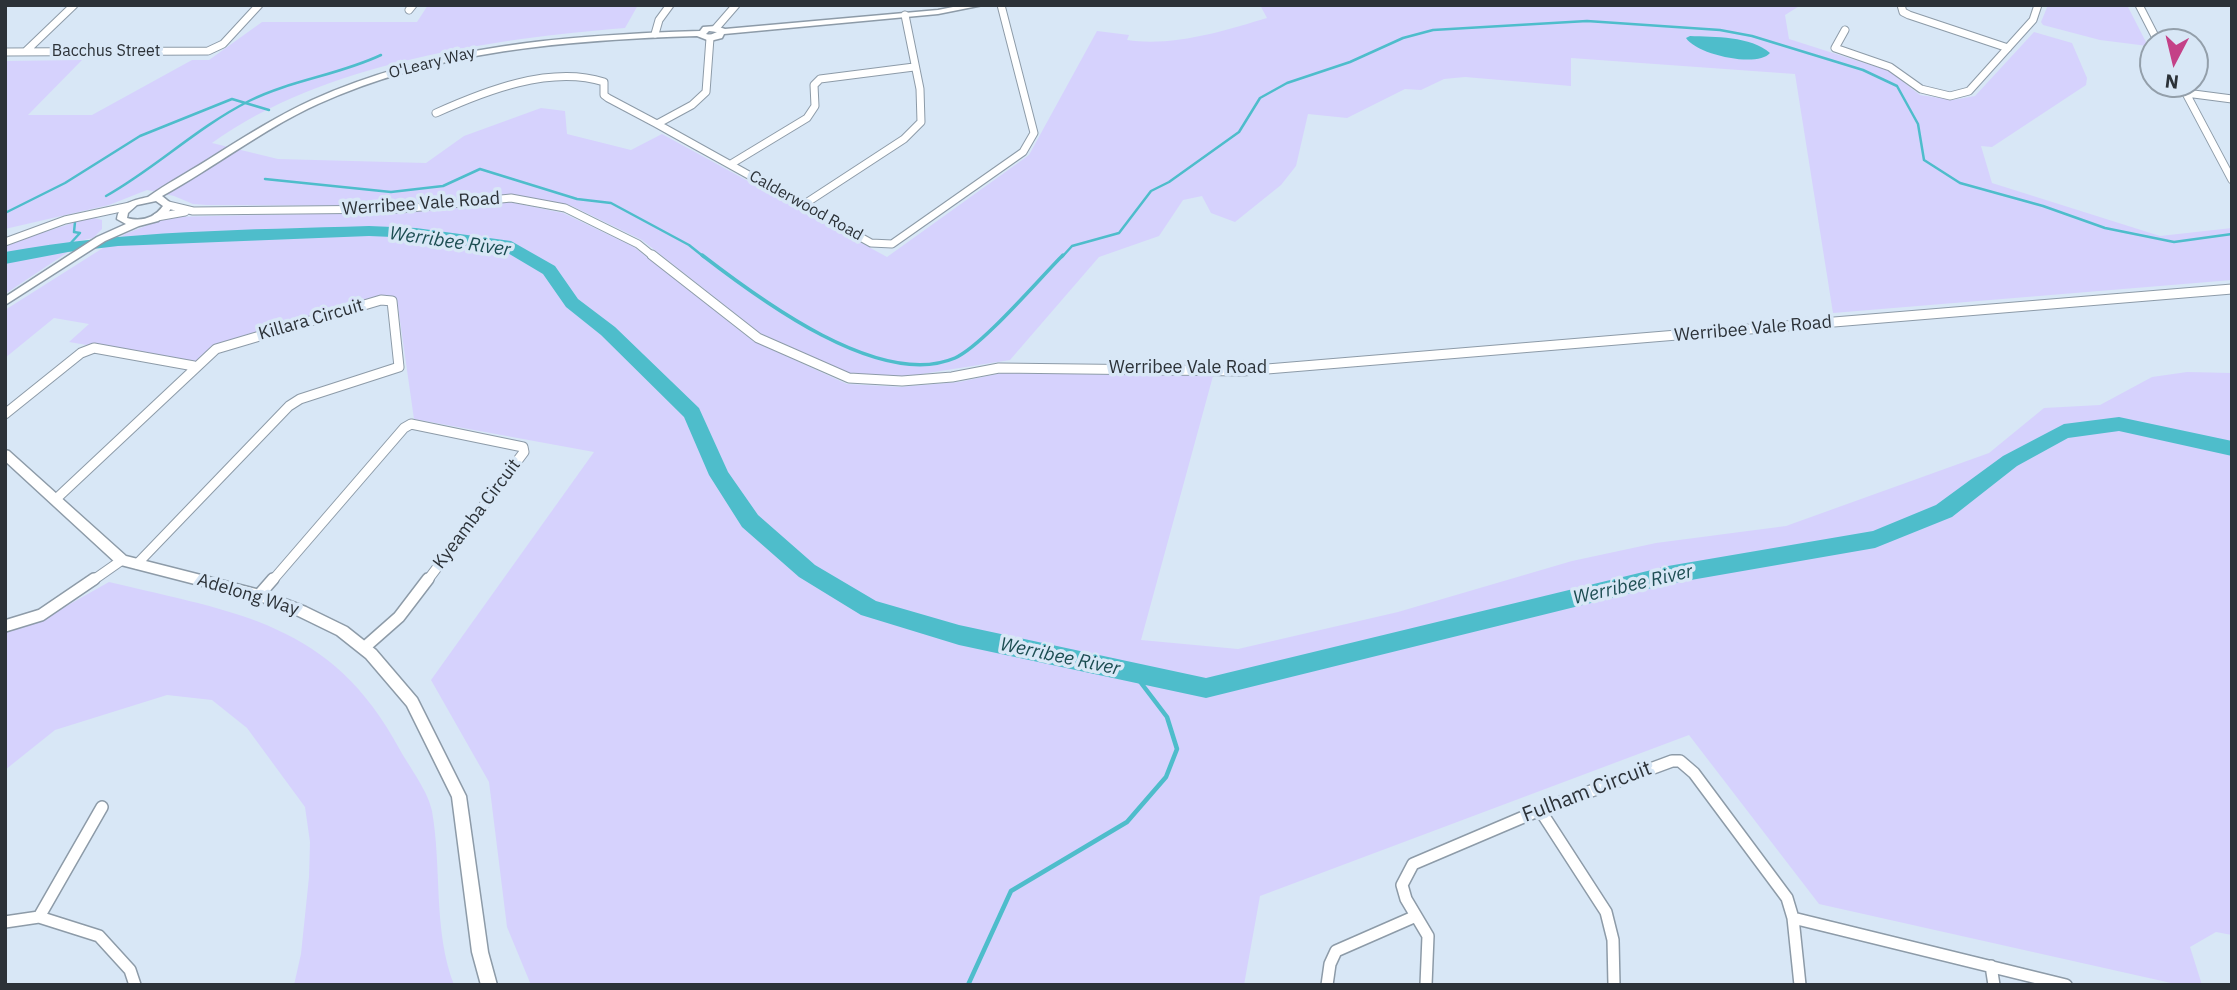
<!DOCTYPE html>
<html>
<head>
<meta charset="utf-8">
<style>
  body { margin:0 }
  #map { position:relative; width:2237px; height:990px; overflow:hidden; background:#d8e7f6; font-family:"IBM Plex Sans",sans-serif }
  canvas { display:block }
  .frame { position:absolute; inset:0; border:7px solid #2c3238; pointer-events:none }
  .north { position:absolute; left:2139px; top:28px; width:70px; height:70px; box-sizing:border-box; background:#d8e7f6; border:2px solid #939faa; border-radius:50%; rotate:187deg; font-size:19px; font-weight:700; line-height:28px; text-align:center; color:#2c3238 }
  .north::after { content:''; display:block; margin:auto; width:24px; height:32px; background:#c44187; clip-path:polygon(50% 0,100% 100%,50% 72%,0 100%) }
</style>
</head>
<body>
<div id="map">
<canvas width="2237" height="990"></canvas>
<div class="frame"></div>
<div class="north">N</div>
</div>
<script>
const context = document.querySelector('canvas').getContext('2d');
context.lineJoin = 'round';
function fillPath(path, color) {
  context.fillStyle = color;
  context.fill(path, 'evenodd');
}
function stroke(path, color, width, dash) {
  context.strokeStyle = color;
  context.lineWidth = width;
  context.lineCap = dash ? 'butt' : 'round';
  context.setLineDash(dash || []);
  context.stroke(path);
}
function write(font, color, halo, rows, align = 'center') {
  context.font = font + ' "IBM Plex Sans",sans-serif';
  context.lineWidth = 7;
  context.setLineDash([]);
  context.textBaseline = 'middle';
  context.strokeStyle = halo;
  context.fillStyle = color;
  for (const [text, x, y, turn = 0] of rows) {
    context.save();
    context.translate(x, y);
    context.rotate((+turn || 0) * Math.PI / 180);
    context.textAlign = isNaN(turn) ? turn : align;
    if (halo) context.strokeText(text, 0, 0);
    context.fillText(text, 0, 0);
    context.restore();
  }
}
const green = new Path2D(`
  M428,5H638L625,28C491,39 323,63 212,143L278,159L426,163L464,136L541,108L565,111L567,134L631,150L662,134L887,257L1029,155L1097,31L1129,35L1127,40C1172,47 1224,31 1267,18L1260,5H1801L1785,15L1789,39L1889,71L1920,95L1953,100L1975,96L2034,32L2072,43L2087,78L2086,85L1992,147L1981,146L1992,183L2160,236L2232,228V280L1833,313L1795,74L1571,58V86L1465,77L1444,79L1421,90L1405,89L1347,118L1308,114L1296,166L1281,185L1235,222L1211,213L1202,196L1183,200L1159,236L1099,257L1010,360L903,377L852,375L760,333L642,240L572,206L514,196L401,206L207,205L193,204L174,196L147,190L109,205L5,229V61L82,60L28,115H92L192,60H209L262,22H417Z
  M2048,5H2127L2148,46L2100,40L2043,25L2041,22Z
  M509,202L563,213L634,247L753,341L847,384L900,387L959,382L1002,373L1213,376L1141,640L1238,649L1398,612L1572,561L1656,543L1786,526L1989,453L2044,408L2100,405L2152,377L2187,372L2232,373V935L2216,932L2190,947L2202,985H2180L1819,904L1689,735L1260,896L1244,985H531L507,927L489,782L431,680L594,452L414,419L397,300L391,298L248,334L213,347L194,363L69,342L89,324L54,318L5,358V310L125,234L169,217L399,212Z
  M91,217L102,220V229L93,238L5,257V245Z
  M80,244L5,294V260Z
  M109,582C237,613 332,622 400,750C410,768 428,791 432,811C442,868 433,930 454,985H294L301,954L309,877L310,842L305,807L247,728L212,700L167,695L55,730L5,770V632L40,621Z`);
const water = new Path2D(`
  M1690,36C1714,37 1751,36 1770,53C1758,68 1697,55 1686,38Z`);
const streamFar2 = new Path2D(`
  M265,179L391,192L443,186L480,169L577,199L611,203L689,245L704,257
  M106,196C156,168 196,128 249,101C291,80 339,75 381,55
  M5,213L65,183L140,136L232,99L269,110
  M68,246L80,233L74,232L75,222
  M1062,257L1072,246L1119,233L1151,191L1169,182L1239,132L1260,98L1287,83L1350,62L1403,38L1433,30L1587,21L1720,30L1752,36L1863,70L1897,86L1918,124L1924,160L1960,183L2043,206L2105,228L2174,242L2232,234`);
const streamFar1 = new Path2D(`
  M702,255C759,299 880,390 955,358C982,346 1039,279 1063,255`);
const stream = new Path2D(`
  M968,985L1011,891L1127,822L1166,777L1177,749L1167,717L1135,675`);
const river = new Path2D(`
  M369,226L416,228L511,241L555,266L578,299L615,327L699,408L728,472L758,515L815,565L876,601L959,625L1206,678L1668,566L1873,531L1936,505L2003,456L2064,424L2119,417L2232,441V456L2119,431L2068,438L2017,466L1952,517L1875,548L1668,584L1206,698L959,645L861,615L799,577L742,527L709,475L684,417L601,335L566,307L543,274L506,252L416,238L369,236L118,246L68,252L5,264V252C125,230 247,230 369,226Z`);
const minorFar2 = new Path2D(`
  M1901,5L1903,12L1909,15L2008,48
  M2139,5L2158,42
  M409,10L413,5
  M716,28L736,5
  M1845,30L1835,48L1890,67L1921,89L1950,96L1969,91L2033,20L2038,5
  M655,34L659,20L670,5
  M710,38L706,92L692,105L657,124L871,243L892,244L1023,152L1034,133L1001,5
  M26,51L74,5
  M5,52L208,51L223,44L259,5
  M2181,84L2232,180
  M2186,93L2232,99
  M436,113C485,91 550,65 604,82V95L608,98L657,124
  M731,164L807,118L815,106L814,85L820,79L914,67
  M168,205L193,211L401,209L511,198L565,208L638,244L654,257
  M803,205L904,139L921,122L920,89L905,15
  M157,217L185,212
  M5,242L65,220L130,206`);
const minorFar1 = new Path2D(`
  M652,255L758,338L849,378L902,381L952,377L999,368L1243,371L2232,289
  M5,414L81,353L94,348L194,366
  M56,499L216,349L381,300L392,301L399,367L300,399L289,406L137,564
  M92,581L122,560
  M272,581L404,428L411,424L523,447L524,452L427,581`);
const minor = new Path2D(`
  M259,595L273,579
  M5,626L41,615L94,579
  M365,647L399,617L428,579
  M1540,810L1606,912L1613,940L1614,985
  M39,917L102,807
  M1793,918L2066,985
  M5,922L39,917L99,936L130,970L135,985
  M1991,966L1994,985
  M1327,985L1330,964L1336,951L1416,916
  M1426,985L1428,936L1406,899L1402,885L1413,864L1540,810L1672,761H1680L1694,773L1787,898L1793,918L1800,985`);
const tertiary = new Path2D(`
  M963,5H983L938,14L724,34L722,38L710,41L697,36C569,40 436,50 318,104C263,129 215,167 162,196L173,205L168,213L158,221L139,226L105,241L5,305V297L97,237L126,224L117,219C119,203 134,200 148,197C166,184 187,173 206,161C241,139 275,117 312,100C433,45 569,35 700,31L703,27L716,26L725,29L938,10ZM709,31L717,32L710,35L706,34ZM156,201L163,206C154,218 142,222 127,218L128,213L137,205Z
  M5,450L9,451L126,556L264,591L306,607L347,627L376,650L417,698L466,796L488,952L497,985H481L472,952L452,797L407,706L366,658L337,635L296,615L257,600L117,564L5,461Z`);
const farStreetnames = [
  ["Bacchus Street",106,51],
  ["O'Leary Way",432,63,-14],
  ["Calderwood Road",806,206,29]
];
const streetNames = [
  ["Werribee Vale Road",421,204,-4],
  ["Killara Circuit",311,320,-16],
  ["Werribee Vale Road",1753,329,-5],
  ["Werribee Vale Road",1188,368],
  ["Kyeamba Circuit",477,514,-53],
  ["Adelong Way",248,595,17]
];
const waterNames = [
  ["Werribee River",450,242,8],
  ["Werribee River",1633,585,-13],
  ["Werribee River",1060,657,12]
];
const nearStreetnames = [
  ["Fulham Circuit",1587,792,-21]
];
fillPath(green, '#d6d2fd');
fillPath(water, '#4ebdcb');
stroke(streamFar2, '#4ebdcb', 2.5);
stroke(streamFar1, '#4ebdcb', 3.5);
stroke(stream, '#4ebdcb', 4.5);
fillPath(river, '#4ebdcb');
stroke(minorFar2, '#8d9ba8', 9);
stroke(minorFar1, '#8d9ba8', 11);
stroke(minor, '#8d9ba8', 14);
stroke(tertiary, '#8d9ba8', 3);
stroke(minorFar2, '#fff', 7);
stroke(minorFar1, '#fff', 9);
stroke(minor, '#fff', 11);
fillPath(tertiary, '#fff');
write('16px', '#2c3238', '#d8e7f6', farStreetnames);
write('18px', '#2c3238', '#d8e7f6', streetNames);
write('italic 19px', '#1c4d52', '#d8e7f6', waterNames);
write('21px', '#2c3238', '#d8e7f6', nearStreetnames);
</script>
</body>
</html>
